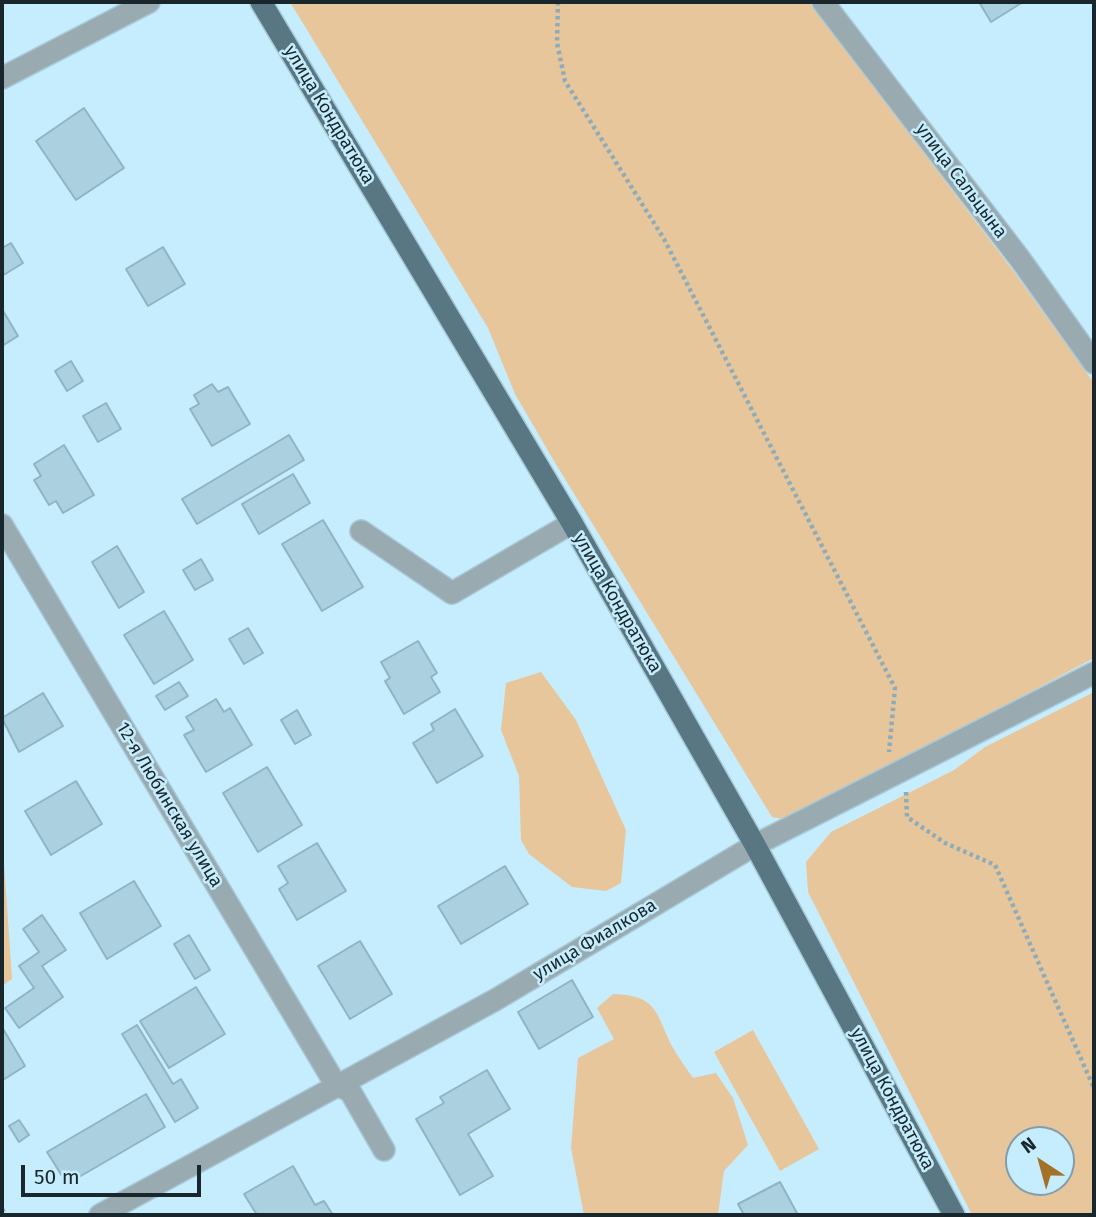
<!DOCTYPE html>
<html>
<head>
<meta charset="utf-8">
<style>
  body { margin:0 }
  #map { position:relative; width:1096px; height:1217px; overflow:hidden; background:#c6edfd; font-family:"Fira Sans",sans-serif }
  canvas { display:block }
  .frame { position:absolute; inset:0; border:4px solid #19272d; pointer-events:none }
  .north { position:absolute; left:1005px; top:1126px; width:70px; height:70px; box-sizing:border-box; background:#c6edfd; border:2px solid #819eaa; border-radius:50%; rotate:324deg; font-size:19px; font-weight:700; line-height:28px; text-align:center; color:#19272d }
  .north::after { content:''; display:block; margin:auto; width:24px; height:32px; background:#a47128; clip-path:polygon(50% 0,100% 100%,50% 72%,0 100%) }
  .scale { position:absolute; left:21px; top:1165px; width:180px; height:32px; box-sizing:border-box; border:4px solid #19272d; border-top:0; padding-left:9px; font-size:21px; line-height:24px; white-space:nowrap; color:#19272d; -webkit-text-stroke:5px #c6edfd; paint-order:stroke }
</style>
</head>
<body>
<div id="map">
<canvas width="1096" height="1217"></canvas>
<div class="frame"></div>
<div class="north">N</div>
<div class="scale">50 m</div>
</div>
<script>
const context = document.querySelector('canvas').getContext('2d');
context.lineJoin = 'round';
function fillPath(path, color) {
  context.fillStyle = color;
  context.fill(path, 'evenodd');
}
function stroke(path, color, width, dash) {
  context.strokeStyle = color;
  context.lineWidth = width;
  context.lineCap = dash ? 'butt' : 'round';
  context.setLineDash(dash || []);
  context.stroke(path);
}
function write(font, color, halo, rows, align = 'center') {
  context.font = font + ' "Fira Sans",sans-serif';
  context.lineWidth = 5;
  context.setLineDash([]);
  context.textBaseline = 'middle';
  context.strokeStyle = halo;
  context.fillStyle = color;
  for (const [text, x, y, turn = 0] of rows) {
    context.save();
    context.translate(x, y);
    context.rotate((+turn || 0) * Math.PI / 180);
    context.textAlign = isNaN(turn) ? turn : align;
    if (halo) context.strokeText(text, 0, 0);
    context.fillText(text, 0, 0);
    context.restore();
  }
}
const green = new Path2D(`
  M290,2H809L1011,268L1094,383V658L789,820L772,817L554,461L515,394L488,328Z
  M541,672L576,720L626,830L621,883L606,891L572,887L529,854L521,840L519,776L501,730L506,683Z
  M1094,692V1215H972L808,892L806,862L831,832L954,770L985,747ZM1061,1140V1182H1019V1140Z
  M2,834L12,979L2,986Z
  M613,994C658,995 656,1014 672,1046C678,1057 686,1068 693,1078L716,1073L733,1098L748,1145L724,1171L718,1215H584L571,1148L578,1058L614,1039L597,1008Z
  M753,1030L819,1149L780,1171L714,1052Z`);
const building = new Path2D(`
  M979,2H1023L991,22Z
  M84,108L124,168L76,200L36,141Z
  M11,243L23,263L2,276V248Z
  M163,247L185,284L148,306L126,269Z
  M2,309L18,336L2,346Z
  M71,361L83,381L67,391L55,371Z
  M212,384L218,392L228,387L250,424L212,446L190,409L199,404L194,395Z
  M106,403L121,429L98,442L83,416Z
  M289,435L304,460L197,524L182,499Z
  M64,445L94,495L63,513L56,501L49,505L34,480L41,476L34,464Z
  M293,474L310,503L259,534L242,504Z
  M323,520L363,587L322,611L282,544Z
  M117,546L144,592L119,608L92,562Z
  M201,559L213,580L195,590L183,570Z
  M164,611L193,660L154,684L124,635Z
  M248,628L263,653L244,664L229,639Z
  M418,641L437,673L431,677L440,692L404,714L385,681L390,678L381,662Z
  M179,682L188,696L165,710L156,696Z
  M43,693L63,726L19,752L2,718Z
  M216,699L224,712L230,708L252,745L206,772L184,735L194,730L186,717Z
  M455,709L483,756L437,783L413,743L434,730L431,724Z
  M297,710L311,735L295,744L281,720Z
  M267,767L302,825L258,852L223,793Z
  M76,781L102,824L51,855L25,811Z
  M317,843L346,891L297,920L279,889L288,883L278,866Z
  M505,866L528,904L461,944L438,906Z
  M134,881L161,926L107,959L80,913Z
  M42,915L66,950L42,966L63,997L19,1028L5,1008L34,988L19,966L39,952L23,929Z
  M189,935L210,970L195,979L174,944Z
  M360,941L392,994L350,1019L318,966Z
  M572,980L593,1017L539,1049L518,1012Z
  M196,987L225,1034L169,1068L140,1021Z
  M137,1025L173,1084L181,1079L198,1108L175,1122L122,1034Z
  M2,1027L25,1066L3,1080L2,1078Z
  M487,1070L510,1109L468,1134L493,1176L460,1195L416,1119L444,1103L440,1097Z
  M146,1094L165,1127L67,1184L47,1152Z
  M19,1120L29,1135L19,1142L9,1126Z
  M293,1166L315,1205L324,1201L333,1215H257L244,1194Z
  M780,1182L798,1215H744L738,1204Z`);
const path = new Path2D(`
  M558,2L557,43L565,81L664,239L895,688L889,752
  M906,792L907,817L945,843L995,865L1094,1088
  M2,1209L5,1215`);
const minor = new Path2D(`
  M823,2L1020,259L1094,363
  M2,78L149,2
  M2,525L336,1085L350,1091L384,1150
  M361,531L452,593L572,523
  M100,1215L495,1000L755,845L1094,673`);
const major = new Path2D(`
  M261,2L572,523L755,845L954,1215`);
const streetNames = [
  ["улица Кондратюка",329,115,59],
  ["улица Сальцына",961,181,53],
  ["улица Кондратюка",617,603,60],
  ["12-я Любинская улица",169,805,59],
  ["улица Фиалкова",595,940,-31],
  ["улица Кондратюка",892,1099,62]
];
fillPath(green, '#e8c69b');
fillPath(building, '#abd1e1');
stroke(building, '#8fb4c4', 2);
stroke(minor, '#a7c9d8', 24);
stroke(major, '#a7c9d8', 24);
stroke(path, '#8dacb9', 4.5, [3.5, 3.5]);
stroke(minor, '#99aab0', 21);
stroke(major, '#597783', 21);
write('18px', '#19272d', '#c6edfd', streetNames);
</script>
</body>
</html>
